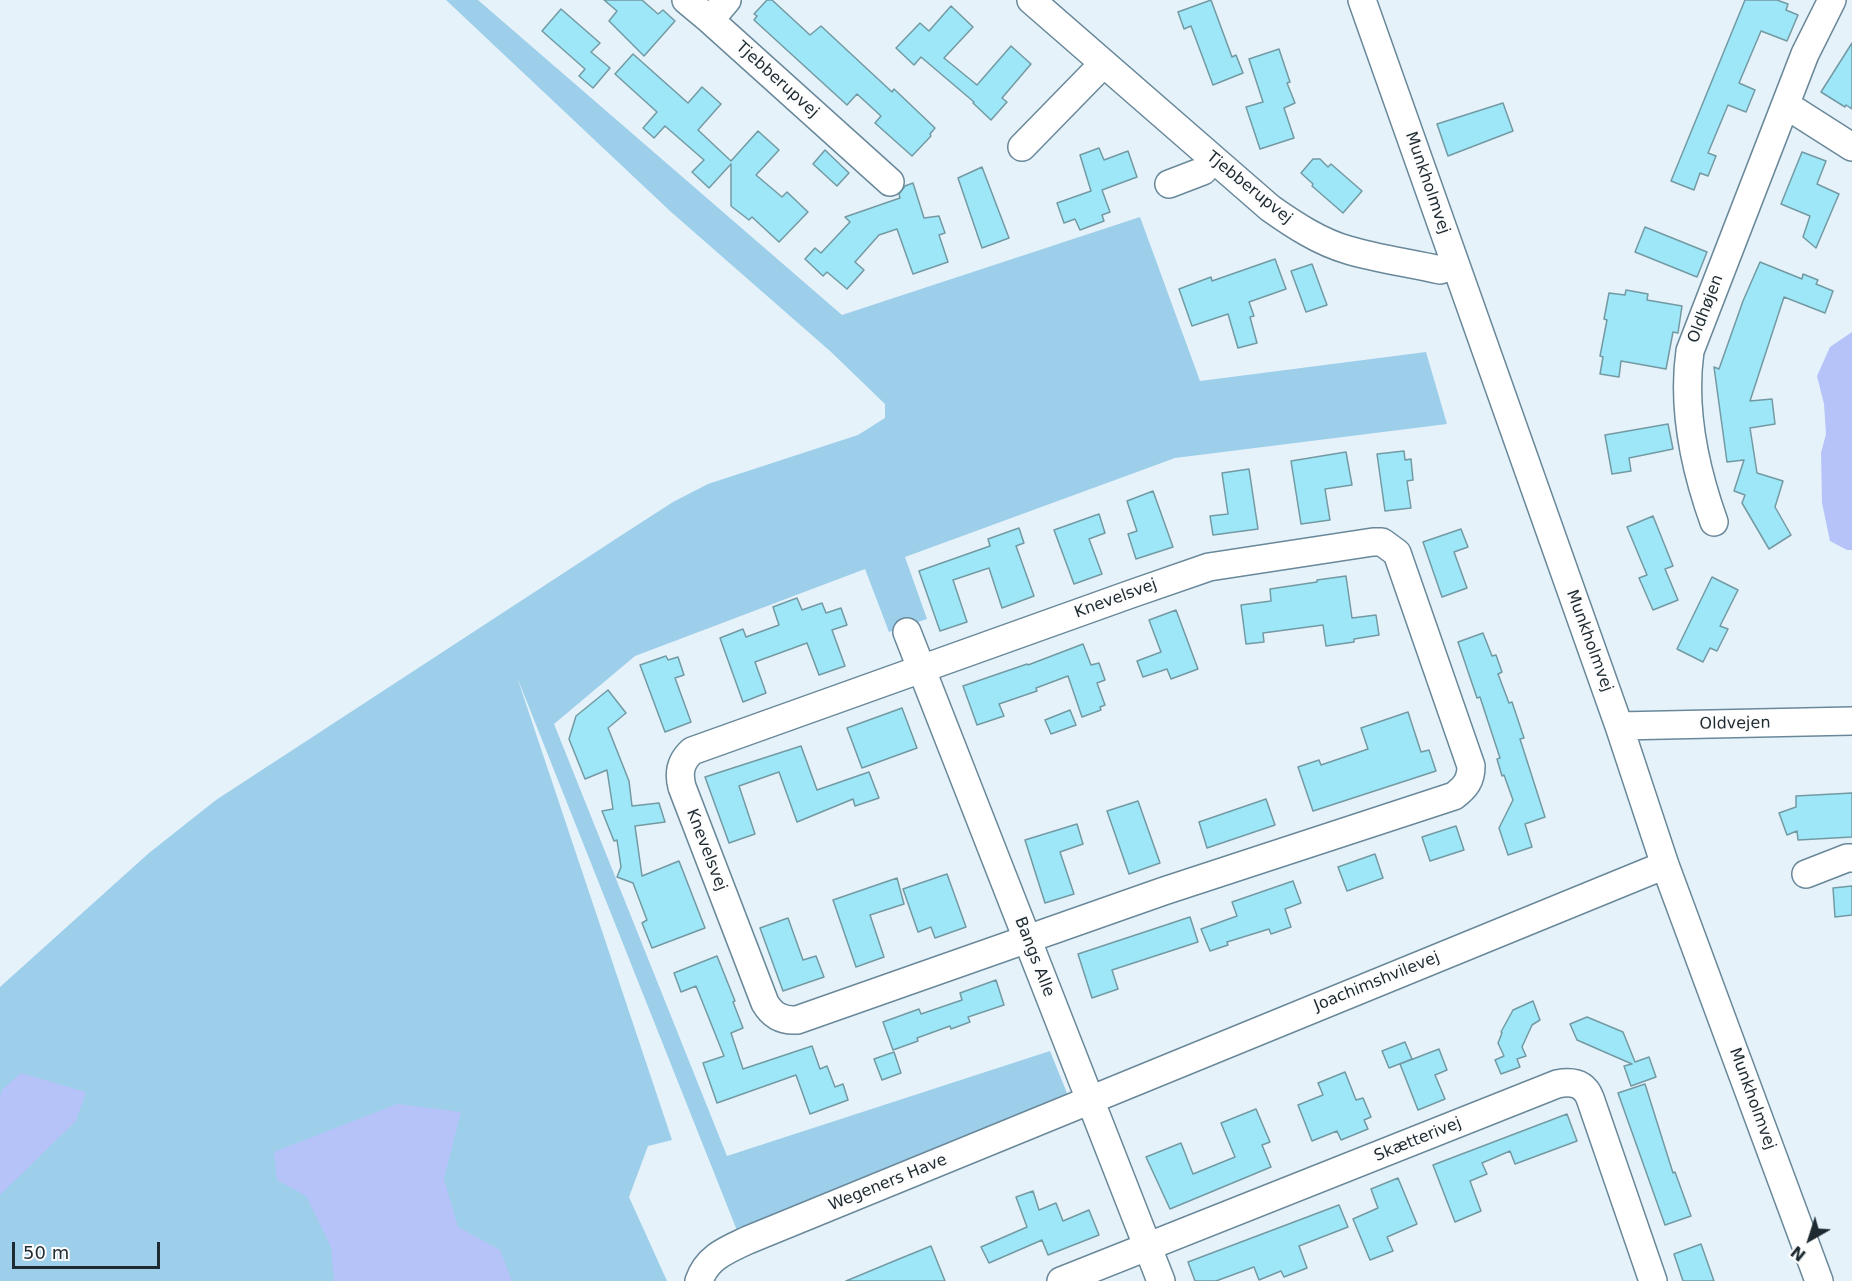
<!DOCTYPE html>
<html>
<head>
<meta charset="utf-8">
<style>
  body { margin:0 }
  #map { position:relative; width:1852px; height:1281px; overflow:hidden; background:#e5f2fa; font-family:"DejaVu Sans",sans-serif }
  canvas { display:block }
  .north { position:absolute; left:1780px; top:1209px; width:60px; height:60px; -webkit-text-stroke:4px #fdfdfd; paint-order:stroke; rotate:219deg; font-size:16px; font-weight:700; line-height:24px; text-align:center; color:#1d2a31 }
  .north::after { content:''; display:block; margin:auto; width:21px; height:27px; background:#1d2a31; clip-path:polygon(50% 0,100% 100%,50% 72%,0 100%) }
  .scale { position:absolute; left:12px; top:1242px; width:148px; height:27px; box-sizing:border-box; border:3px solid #1d2a31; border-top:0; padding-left:8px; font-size:18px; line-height:21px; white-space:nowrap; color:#1d2a31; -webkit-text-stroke:4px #fdfdfd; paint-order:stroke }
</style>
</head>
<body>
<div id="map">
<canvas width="1852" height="1281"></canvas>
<div class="north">N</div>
<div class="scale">50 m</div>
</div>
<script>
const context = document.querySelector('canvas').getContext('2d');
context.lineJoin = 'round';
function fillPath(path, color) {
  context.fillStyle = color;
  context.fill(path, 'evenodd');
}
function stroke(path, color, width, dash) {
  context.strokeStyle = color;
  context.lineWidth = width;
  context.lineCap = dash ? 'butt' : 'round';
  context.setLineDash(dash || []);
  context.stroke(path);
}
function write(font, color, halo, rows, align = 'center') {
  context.font = font + ' "DejaVu Sans",sans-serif';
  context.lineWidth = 6;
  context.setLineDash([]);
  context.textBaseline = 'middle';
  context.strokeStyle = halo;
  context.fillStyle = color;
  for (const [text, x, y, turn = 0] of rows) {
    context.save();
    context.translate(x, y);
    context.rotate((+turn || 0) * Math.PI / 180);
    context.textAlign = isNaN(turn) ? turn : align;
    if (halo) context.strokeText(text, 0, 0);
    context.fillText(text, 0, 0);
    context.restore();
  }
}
const green = new Path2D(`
  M446,0H478L842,315L1140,217L1200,381L1426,352L1447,424L1175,458L905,557L927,619L889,632L865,569L635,656L554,724L727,1156L1050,1051L1069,1098L738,1233L517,677L672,1140L648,1146L629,1197L667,1281H0V987L149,853L216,800L628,531L673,502L708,484L858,435L885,418V404L830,351L670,211Z`);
const water = new Path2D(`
  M1852,332V550H1847L1830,541L1822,503L1821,453L1826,434L1824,404L1817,376L1830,347Z
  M21,1073L86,1092L76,1121L0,1195V1097L2,1090Z
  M397,1104L461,1112L444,1179L458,1227L500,1250L512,1281H334L331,1247L306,1196L277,1180L274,1152Z`);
const building = new Path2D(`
  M604,0H642L658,14L663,10L675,21L644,56L609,21L617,11Z
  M767,0H772L810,35L821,26L892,92L894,89L935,128L930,134L931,136L912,156L875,123L881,116L857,94L847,105L754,20L757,16L754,14Z
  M1211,0L1232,57L1236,55L1243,73L1213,85L1191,26L1184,29L1178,12Z
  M1745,0H1777L1788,4L1786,10L1798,15L1787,41L1761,31L1739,83L1755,90L1746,112L1728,105L1708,153L1716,156L1708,176L1700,173L1694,190L1671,181Z
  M951,6L973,27L944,58L977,85L1011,46L1031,64L1002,98L1007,102L991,120L973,103L974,102L921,57L914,65L896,48L920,23L929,31Z
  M561,9L600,43L591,52L610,68L593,88L579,76L585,69L542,31Z
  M1852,43V109L1846,105L1845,107L1821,92Z
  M1279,49L1290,82L1287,83L1295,103L1284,108L1294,138L1260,149L1246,107L1263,102L1249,59Z
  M633,54L688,103L702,87L721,104L698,130L731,161L758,131L779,150L756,175L782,197L787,192L808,212L779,242L752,217L749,220L731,206V164L709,188L692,172L704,160L665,126L654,138L643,128L657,112L615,74Z
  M1503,103L1513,131L1448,156L1437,124Z
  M1099,148L1104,160L1128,151L1137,177L1102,190L1110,212L1102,215L1104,221L1080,230L1075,219L1064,223L1057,203L1091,191L1080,155Z
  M825,150L849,173L837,186L813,164Z
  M1802,152L1826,161L1817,184L1839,194L1816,248L1803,237L1810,216L1781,204Z
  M1313,159H1320L1328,167L1331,164L1362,191L1343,213L1312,186L1313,184L1301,173Z
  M982,167L1009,238L982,248L958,178Z
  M913,183L924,218L939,216L945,233L939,235L948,262L913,274L897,229L879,235L855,262L864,270L847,289L827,272L823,276L805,259L815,248L821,253L850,222L845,217L900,198L899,194L905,186Z
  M1645,227L1707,252L1697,277L1635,252Z
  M1275,259L1286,289L1249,302L1254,316L1250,317L1257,343L1238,348L1228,314L1192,326L1179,289L1211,277L1212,281Z
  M1760,262L1802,279L1803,274L1818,280L1816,284L1833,291L1825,313L1784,297L1750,401L1772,399L1775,424L1750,428L1757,473L1783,481L1775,507L1791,535L1769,549L1742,503L1745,495L1734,491L1744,460L1727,462L1714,367L1719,369L1743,301Z
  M1312,264L1327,305L1306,312L1291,271Z
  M1626,290L1648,294L1647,300L1682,306L1678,333L1673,332L1666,369L1621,361L1619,377L1600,374L1603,357L1600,356L1607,320L1604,319L1609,293L1625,295Z
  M1668,424L1673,449L1629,458L1631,471L1612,474L1605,435Z
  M1404,451L1405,460L1411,459L1413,480L1407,481L1411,508L1385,511L1377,454Z
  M1346,452L1352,485L1325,489L1330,520L1301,524L1291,461Z
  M1249,469L1258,529L1213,535L1210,516L1228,514L1222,473Z
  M1153,491L1173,547L1136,559L1128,534L1137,531L1127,501Z
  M1099,514L1105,533L1089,539L1102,574L1074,584L1054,530Z
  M1653,516L1673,566L1665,569L1678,600L1653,610L1639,578L1647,575L1627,527Z
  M1019,528L1024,543L1016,546L1034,596L1002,608L989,568L953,580L967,622L940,631L919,571L990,546L988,539Z
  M1461,529L1468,547L1454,552L1467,588L1442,597L1423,542Z
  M1346,576L1352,618L1376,615L1379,635L1354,639V642L1326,646L1323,625L1263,633L1264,642L1246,644L1241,605L1271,601L1270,589L1317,582V580Z
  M1712,577L1738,590L1720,626L1728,629L1717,651L1710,648L1703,662L1677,649Z
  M797,598L802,610L822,603L826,613L841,608L847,625L832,630L845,666L819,675L807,643L755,662L766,693L743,702L720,638L743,629L746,637L779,625L773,607Z
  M1176,610L1198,669L1171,679L1167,669L1143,677L1137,661L1161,652L1149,620Z
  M1483,633L1492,656L1496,655L1502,672L1498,674L1509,703L1512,702L1524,738L1520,739L1545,817L1525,824L1532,847L1508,855L1499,828L1513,800L1504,775L1502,776L1497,759L1500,758L1480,697L1477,698L1458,642Z
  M1083,644L1091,665L1099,663L1105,680L1097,683L1105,705L1100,707L1101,710L1082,717L1068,676L1036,688L1037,691L999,704L1004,716L977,725L963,686L1027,664L1028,665Z
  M666,656L668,660L678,657L684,675L675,678L691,722L665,732L640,665Z
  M608,690L626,713L608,728L629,781L632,806L659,803L665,822L635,826L642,876L679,861L705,928L652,948L642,923L647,920L633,883L617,877L621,867L617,840L614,841L602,811L613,809L607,770L585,779L569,739L576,716Z
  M902,708L917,748L862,768L847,728Z
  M1070,710L1076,725L1051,734L1045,720Z
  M1408,712L1421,752L1429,750L1436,771L1313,811L1298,767L1319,760L1321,765L1368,749L1361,728Z
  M801,746L817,790L869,772L879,798L855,806L853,799L797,822L779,772L739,786L755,834L729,843L705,777Z
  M1852,793V837L1798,840L1797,831L1787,835L1779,813L1796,807V796Z
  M1266,799L1275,825L1207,848L1199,822Z
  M1138,801L1160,863L1129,874L1107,811Z
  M1077,824L1083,844L1060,852L1074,894L1045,903L1025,840Z
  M1456,826L1464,850L1430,861L1422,837Z
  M1375,854L1383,878L1347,891L1338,867Z
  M947,874L966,927L935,938L931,927L918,932L903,889Z
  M897,878L904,904L870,915L884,957L856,967L833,900Z
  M1293,881L1301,903L1285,909L1291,927L1271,934L1269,929L1227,942L1228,945L1210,951L1201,929L1237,916L1232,902Z
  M1852,886V915L1835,917L1833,888Z
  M1190,917L1198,942L1112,970L1118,989L1092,998L1078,954Z
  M788,918L803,960L816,956L824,977L783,991L760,928Z
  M717,956L735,1001L733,1002L743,1028L731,1033L743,1069L812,1046L820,1069L827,1066L835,1087L843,1084L848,1100L810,1114L796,1075L717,1103L703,1063L724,1056L696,986L681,992L674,973Z
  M996,980L1004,1005L968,1017L970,1022L951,1029L950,1026L917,1038L918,1041L893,1050L883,1022L919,1009L921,1014L962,1000L960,993Z
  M1533,1001L1540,1020L1532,1025L1522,1047L1526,1056L1517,1059L1520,1067L1501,1074L1495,1060L1504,1056L1498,1043L1502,1033L1501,1032L1513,1010Z
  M1587,1017L1623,1032L1635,1062L1649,1057L1656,1077L1631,1086L1624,1066L1632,1064L1577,1040L1570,1024Z
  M1405,1042L1412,1059L1389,1068L1382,1051Z
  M1439,1049L1447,1070L1435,1075L1445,1099L1418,1110L1400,1064Z
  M894,1052L901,1073L882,1080L874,1059Z
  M1345,1072L1356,1100L1363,1098L1371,1117L1364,1120L1368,1129L1341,1140L1337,1131L1312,1141L1298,1105L1323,1095L1318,1083Z
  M1645,1084L1673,1173L1675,1172L1691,1216L1665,1225L1618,1093Z
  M1256,1109L1270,1142L1262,1145L1271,1167L1170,1209L1146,1157L1181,1143L1193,1174L1235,1157L1221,1123Z
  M1567,1114L1577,1141L1515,1164L1510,1151L1482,1163L1487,1174L1470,1181L1481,1211L1455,1222L1433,1165Z
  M1398,1178L1417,1224L1387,1237L1393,1251L1370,1260L1353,1219L1378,1208L1371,1189Z
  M1033,1191L1039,1210L1056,1203L1063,1221L1089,1210L1099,1235L1048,1255L1042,1240L989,1263L981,1247L1027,1227L1016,1197Z
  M1339,1205L1348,1227L1299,1246L1307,1268L1284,1277L1281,1271L1259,1280L1254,1267L1216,1281H1195L1188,1262Z
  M1701,1244L1714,1281H1683L1674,1254Z
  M931,1246L945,1281H846L899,1259Z`);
const minor = new Path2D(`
  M686,0L710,20
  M727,0L710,20L890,182
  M1031,0L1270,208C1294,225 1320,242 1348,250C1378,259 1410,263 1440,270L1455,265
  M1362,0L1619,726L1665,865L1819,1281
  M1786,105L1852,147
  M1022,147L1103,64
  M1169,184L1203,171L1213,159
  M1714,522C1695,469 1682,408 1690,351L1805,54L1832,0
  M1373,542H1382L1397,553L1471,766C1471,780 1466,787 1454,796L1164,891L797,1020C782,1021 772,1015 765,1003L682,787C678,772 681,761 692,751L1131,594L1209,567Z
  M907,632L1161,1281
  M1619,726L1852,721
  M1806,874L1847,858H1852
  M699,1281C707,1257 727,1250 748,1240L1665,865
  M1061,1281L1557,1084C1572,1081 1584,1083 1590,1098L1653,1281`);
const streetNames = [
  ["Tjebberupvej",777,80,42],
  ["Munkholmvej",1427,183,71],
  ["Tjebberupvej",1249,188,39],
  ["Oldhøjen",1706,309,-69],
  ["Knevelsvej",1116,599,-20],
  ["Munkholmvej",1589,641,70],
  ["Oldvejen",1735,724,-1],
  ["Knevelsvej",706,850,69],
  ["Bangs Alle",1034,957,69],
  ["Joachimshvilevej",1377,982,-22],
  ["Munkholmvej",1752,1099,70],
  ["Skætterivej",1418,1140,-22],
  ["Wegeners Have",888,1183,-22]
];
fillPath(green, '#9dceea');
fillPath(water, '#b6c3f9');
fillPath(building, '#9de7f9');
stroke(building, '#739aa3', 1.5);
stroke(minor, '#69889a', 30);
stroke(minor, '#fff', 27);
write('16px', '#1d2a31', '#fdfdfd', streetNames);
</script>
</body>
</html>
